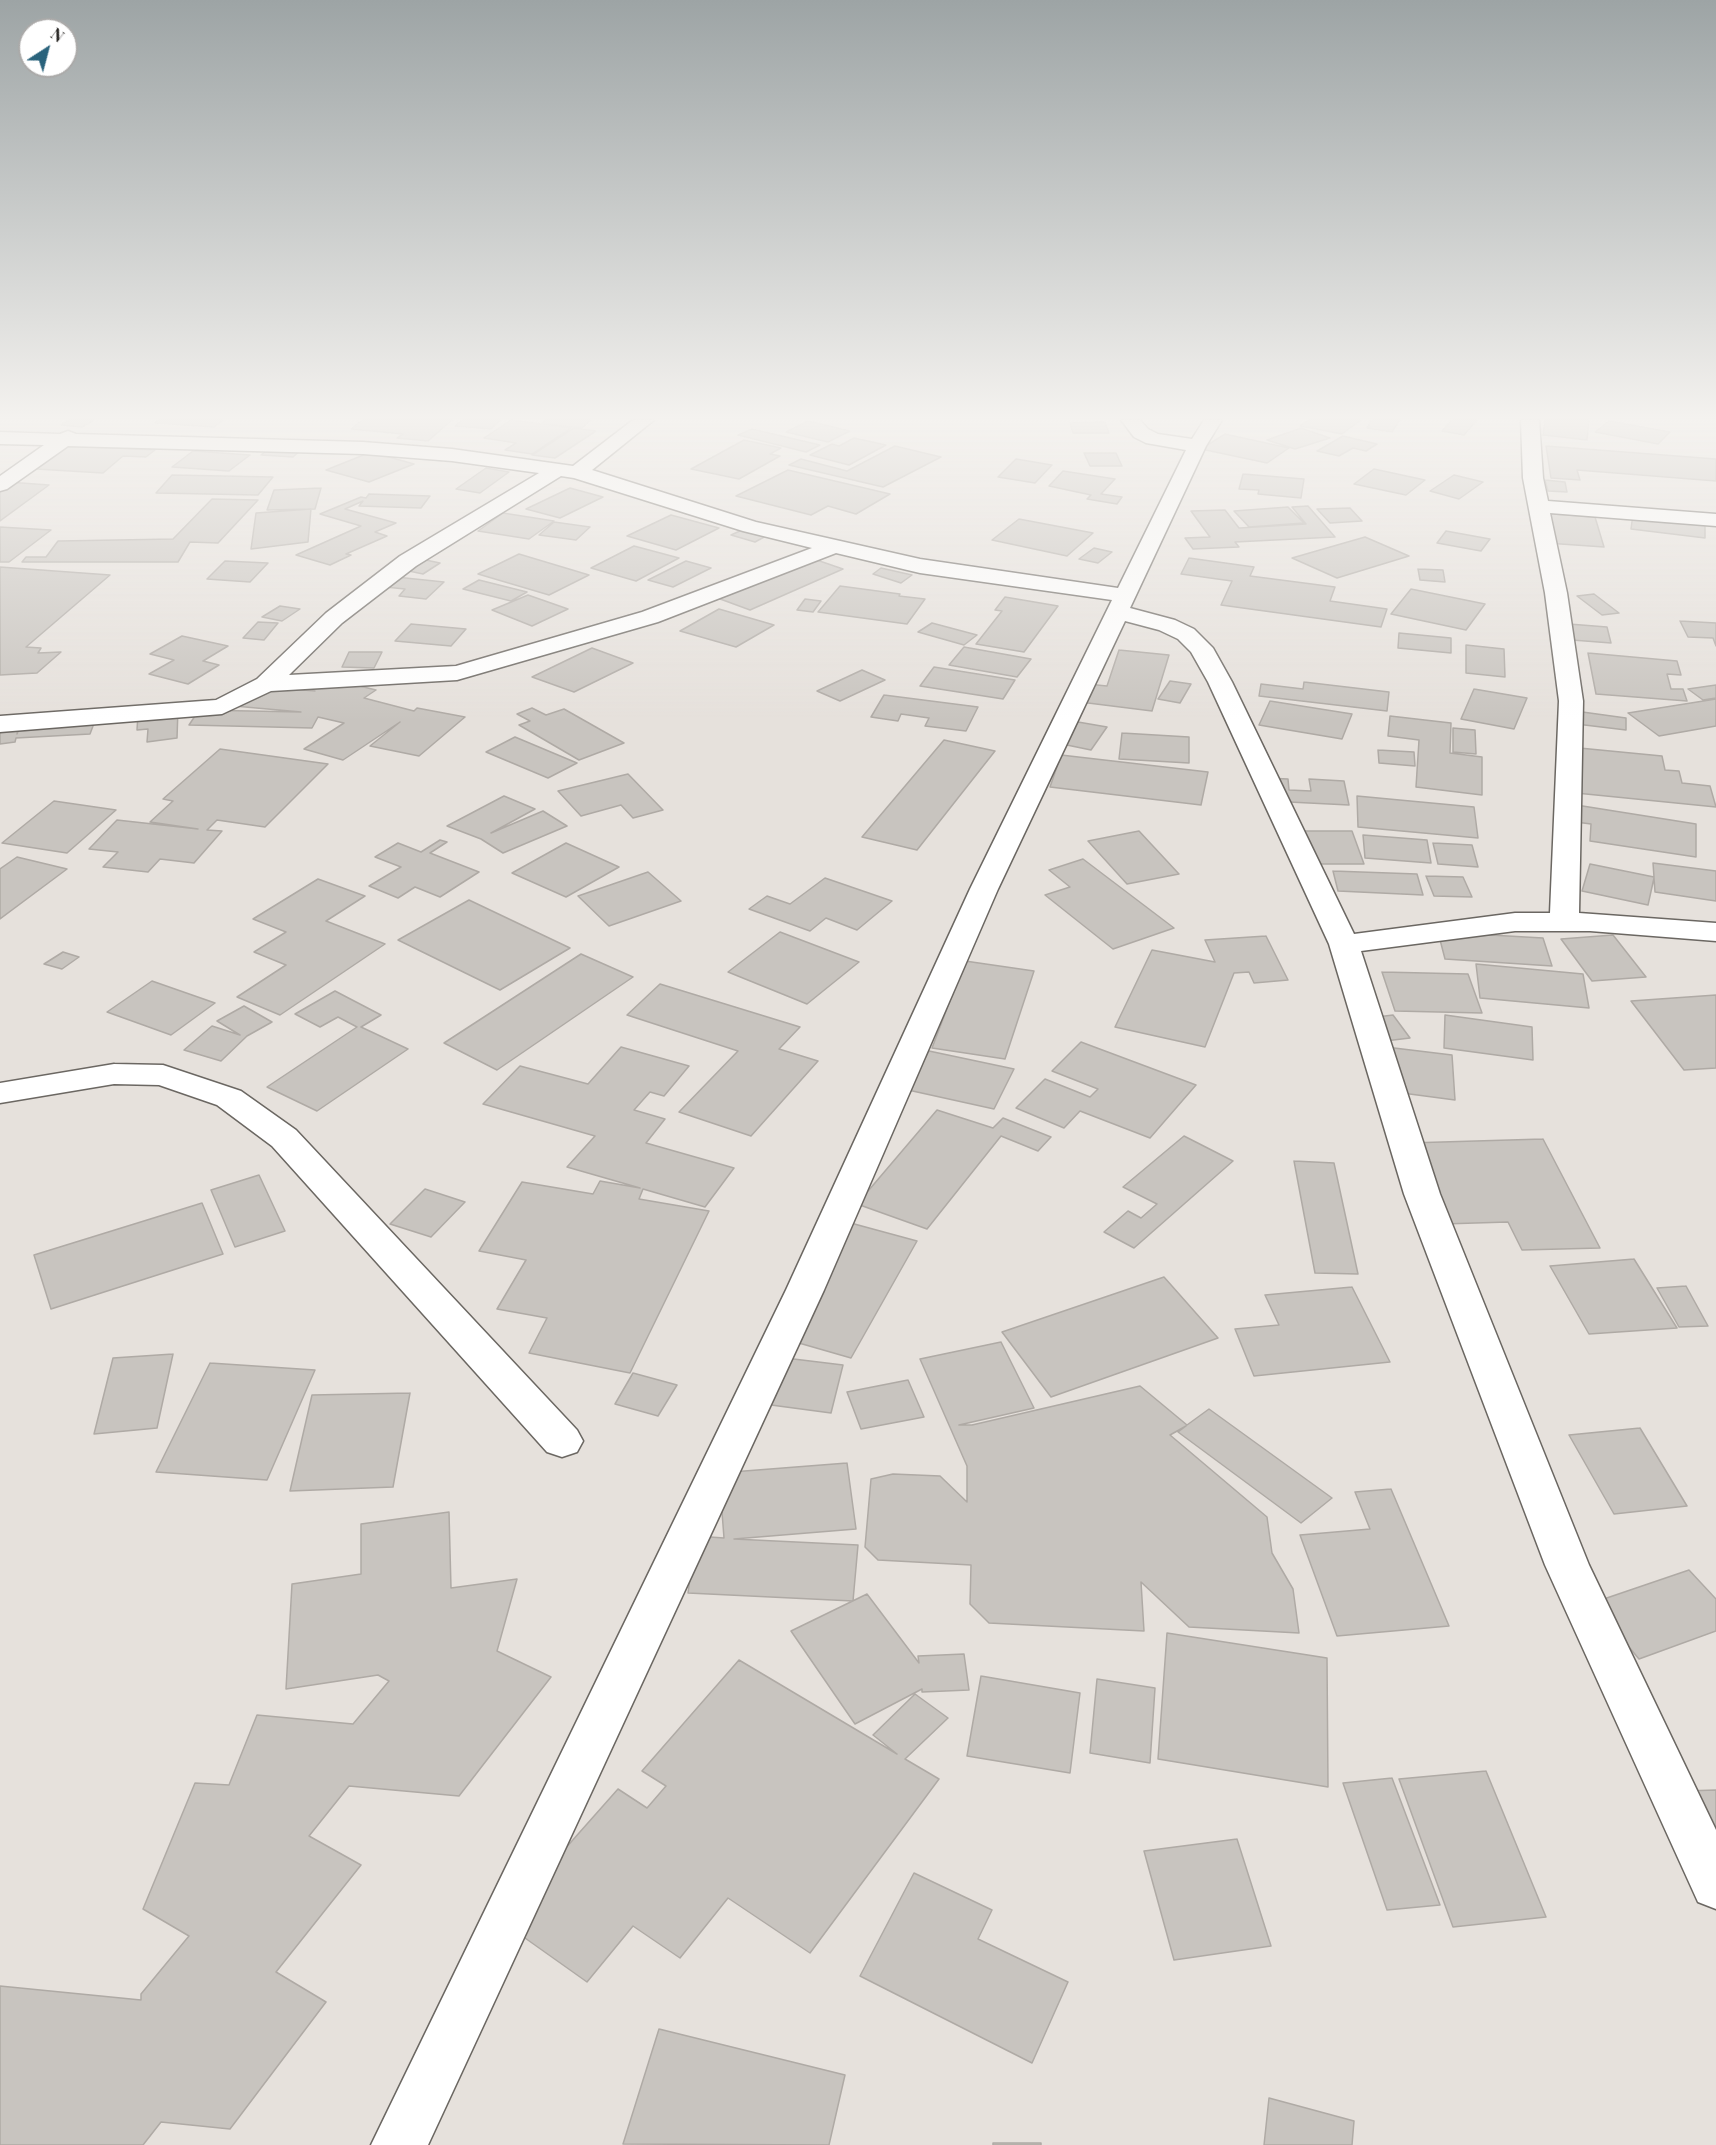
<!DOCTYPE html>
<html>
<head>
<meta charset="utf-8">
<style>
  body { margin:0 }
  #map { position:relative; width:1716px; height:2145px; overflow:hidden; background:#e6e1dc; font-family:"Playfair Display",serif }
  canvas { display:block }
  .north { position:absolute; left:18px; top:18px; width:60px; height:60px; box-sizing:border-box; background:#fff; border:2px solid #aaa9a8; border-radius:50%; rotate:36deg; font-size:16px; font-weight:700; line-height:24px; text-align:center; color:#2a2826 }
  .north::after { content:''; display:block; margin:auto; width:21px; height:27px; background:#2a637c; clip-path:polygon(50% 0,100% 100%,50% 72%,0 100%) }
</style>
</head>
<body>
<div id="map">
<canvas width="1716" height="2145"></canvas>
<div class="north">N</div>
</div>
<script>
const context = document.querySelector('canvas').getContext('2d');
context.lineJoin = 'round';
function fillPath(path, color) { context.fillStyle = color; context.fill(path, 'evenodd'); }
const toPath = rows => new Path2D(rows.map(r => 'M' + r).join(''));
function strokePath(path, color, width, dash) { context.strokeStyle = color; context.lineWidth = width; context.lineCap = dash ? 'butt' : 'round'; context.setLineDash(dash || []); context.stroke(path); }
const building = toPath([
  [69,420,94,420,82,427,61,425,69,420],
  [158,420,223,420,214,427,155,423,158,420],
  [362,420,452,420,428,441,397,438,403,434,351,429,362,420],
  [462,420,500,420,491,429,455,426,462,420],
  [511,420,541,424,545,420,591,420,582,428,543,424,571,428,532,454,505,450,516,443,484,438,511,420],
  [1308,420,1361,420,1342,434,1300,426,1308,420],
  [1372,420,1400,420,1392,432,1367,428,1372,420],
  [1452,420,1477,420,1464,435,1442,431,1452,420],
  [1545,420,1589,420,1587,440,1543,435,1545,420],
  [808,421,850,431,828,442,786,432,808,421],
  [1609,421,1670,432,1658,444,1595,432,1609,421],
  [1105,422,1109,433,1073,433,1070,423,1105,422],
  [574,428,596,431,555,458,532,455,574,428],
  [1301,428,1330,438,1295,449,1267,440,1301,428],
  [752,429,820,445,806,452,738,435,752,429],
  [1225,434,1289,448,1267,463,1201,449,1225,434],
  [1343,436,1377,444,1366,451,1353,448,1339,456,1317,451,1343,436],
  [854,438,886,445,849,465,810,455,832,444,839,446,854,438],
  [744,440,781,448,770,454,780,456,739,479,691,469,744,440],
  [66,446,155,450,146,457,123,456,103,473,36,469,66,446],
  [895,446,941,457,883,487,789,465,801,459,847,471,895,446],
  [1546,446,1716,459,1716,481,1577,470,1580,480,1551,478,1546,446],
  [271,447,302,449,293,457,261,455,271,447],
  [193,451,250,455,229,471,172,467,193,451],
  [371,452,414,464,369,482,326,470,371,452],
  [1084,453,1116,453,1122,466,1090,466,1084,453],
  [1016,459,1052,465,1035,483,998,477,1016,459],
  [486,468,509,472,480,493,456,489,486,468],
  [1374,469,1425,480,1406,495,1354,484,1374,469],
  [788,470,890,494,856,514,828,506,811,515,736,496,788,470],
  [1063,471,1115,479,1101,494,1122,497,1117,504,1087,499,1091,495,1049,486,1063,471],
  [1243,474,1304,479,1301,498,1258,494,1259,490,1239,489,1243,474],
  [172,475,273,477,258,495,156,493,172,475],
  [1454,475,1483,482,1459,499,1430,491,1454,475],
  [1545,480,1565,482,1567,492,1548,491,1545,480],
  [8,482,49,485,0,521,0,488,8,482],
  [321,488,315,509,267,510,274,490,321,488],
  [570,488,603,497,560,518,526,509,570,488],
  [369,494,430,496,421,508,359,506,363,501,345,509,396,523,375,532,387,536,346,554,351,555,330,565,296,555,361,526,320,514,361,497,366,498,369,494],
  [212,499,258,500,218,543,190,542,178,562,22,562,26,557,46,557,58,541,173,539,212,499],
  [1308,506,1335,537,1235,542,1239,547,1193,549,1185,538,1210,537,1191,511,1225,510,1239,528,1306,524,1292,507,1308,506],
  [1288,507,1304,523,1249,527,1234,511,1288,507],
  [1350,508,1362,521,1330,523,1317,509,1350,508],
  [311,509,308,542,251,549,256,513,311,509],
  [503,513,554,521,529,539,478,531,503,513],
  [1539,513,1595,517,1604,547,1546,543,1539,513],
  [1633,514,1705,522,1705,538,1631,529,1633,514],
  [671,515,719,528,676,550,627,536,671,515],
  [1019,519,1093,533,1067,556,992,540,1019,519],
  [554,522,590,527,576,540,539,535,554,522],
  [0,527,51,530,9,562,0,562,0,527],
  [742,530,766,536,755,542,731,535,742,530],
  [1446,531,1490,539,1481,551,1437,543,1446,531],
  [1365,537,1409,556,1337,578,1292,558,1365,537],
  [634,546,679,558,636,581,591,568,634,546],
  [1094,548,1112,552,1098,563,1079,559,1094,548],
  [519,554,589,575,549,595,478,574,519,554],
  [805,556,843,569,750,610,712,596,805,556],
  [1189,558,1254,567,1250,576,1335,587,1330,601,1387,609,1381,627,1221,605,1232,581,1181,574,1189,558],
  [421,559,440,563,423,574,404,570,421,559],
  [225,561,268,563,250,582,207,579,225,561],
  [686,561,711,568,673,587,648,580,686,561],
  [0,567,110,575,26,647,41,648,38,653,61,652,37,673,0,675,0,567],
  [881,568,912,575,901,583,873,574,881,568],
  [1418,569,1443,570,1445,582,1420,580,1418,569],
  [396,577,444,582,426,599,399,596,405,589,385,587,396,577],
  [479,580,527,592,511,601,463,589,479,580],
  [840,586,900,594,899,596,925,599,907,624,818,612,840,586],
  [1411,589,1485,604,1466,630,1391,614,1411,589],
  [1594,594,1619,613,1602,615,1577,596,1594,594],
  [528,595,568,609,532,626,492,610,528,595],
  [1005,597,1058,606,1024,652,976,644,1002,611,995,610,1005,597],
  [805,599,821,601,813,612,797,610,805,599],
  [280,606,300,609,282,621,262,617,280,606],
  [719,609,774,625,736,647,680,631,719,609],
  [1680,621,1716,623,1716,646,1713,638,1688,637,1680,621],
  [258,622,278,623,264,640,243,638,258,622],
  [932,623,977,635,964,645,918,632,932,623],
  [411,624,466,629,451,646,395,641,411,624],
  [1569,624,1607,627,1611,643,1572,640,1569,624],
  [1399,633,1451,638,1451,653,1398,648,1399,633],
  [182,636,228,646,203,661,219,665,188,684,149,674,174,660,150,654,182,636],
  [1466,645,1504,649,1505,677,1466,673,1466,645],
  [964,647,1031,659,1017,677,949,665,964,647],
  [592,648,633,663,574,692,532,677,592,648],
  [1119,650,1169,655,1152,711,1080,702,1087,684,1107,686,1119,650],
  [349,652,382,652,374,668,342,667,349,652],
  [1588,653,1677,661,1681,675,1667,674,1671,689,1683,689,1687,701,1596,694,1588,653],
  [934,667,1015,680,1003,699,920,686,934,667],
  [862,670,885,680,840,701,817,691,862,670],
  [314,675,376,690,364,698,414,711,417,708,465,717,419,756,370,746,400,722,343,760,304,749,344,723,318,717,312,728,189,725,199,710,301,712,234,706,259,677,299,679,291,689,315,691,296,686,314,675],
  [1170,681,1191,684,1180,703,1158,699,1170,681],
  [1304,682,1389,692,1387,711,1259,696,1261,684,1303,689,1304,682],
  [1716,685,1716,698,1703,700,1688,689,1716,685],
  [1474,689,1527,698,1514,729,1461,719,1474,689],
  [884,695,978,707,966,731,925,726,929,718,901,714,898,721,871,717,884,695],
  [1716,699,1716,726,1659,736,1628,713,1716,699],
  [1270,701,1352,714,1342,739,1259,725,1270,701],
  [532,708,546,715,564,709,624,743,579,760,519,725,530,721,517,714,532,708],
  [178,709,177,738,147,742,148,729,137,730,138,713,178,709],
  [1568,710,1626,718,1626,730,1568,723,1568,710],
  [1390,716,1451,723,1450,753,1482,757,1482,795,1416,787,1419,740,1388,736,1390,716],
  [96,718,90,734,16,738,15,742,0,744,0,723,19,721,17,734,22,722,96,718],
  [1078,722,1107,727,1091,750,1062,744,1078,722],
  [1453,728,1475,730,1476,754,1453,752,1453,728],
  [1122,733,1189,737,1189,763,1119,759,1122,733],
  [515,737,577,763,548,778,486,752,515,737],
  [944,740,995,751,917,850,862,837,944,740],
  [1569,747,1662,756,1665,770,1679,771,1682,783,1710,786,1716,807,1576,793,1569,747],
  [220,749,328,764,265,827,217,820,207,830,222,831,194,863,160,859,148,872,103,867,118,852,89,849,117,820,198,829,150,822,173,801,163,799,220,749],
  [1378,750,1414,752,1415,766,1379,763,1378,750],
  [1061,755,1208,772,1201,805,1050,787,1061,755],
  [628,774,663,810,633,818,621,805,581,816,558,791,628,774],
  [1267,778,1288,779,1289,790,1311,791,1309,779,1344,781,1349,805,1269,801,1267,778],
  [504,796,535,809,491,833,543,811,567,826,503,853,481,839,447,826,504,796],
  [1357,796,1474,807,1478,838,1358,827,1357,796],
  [54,801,116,810,67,853,2,843,54,801],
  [1570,804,1696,824,1696,857,1590,841,1591,824,1568,821,1570,804],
  [1139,831,1179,874,1127,884,1088,841,1139,831],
  [1304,831,1352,831,1364,864,1315,864,1304,831],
  [1363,835,1427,840,1431,863,1365,858,1363,835],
  [440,840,447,842,430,853,479,872,440,897,415,887,398,898,369,886,401,867,375,857,398,843,421,852,440,840],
  [566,843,619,867,566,897,512,873,566,843],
  [1433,843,1472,845,1478,867,1438,864,1433,843],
  [17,857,67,869,0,919,0,869,17,857],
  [1083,859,1174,928,1113,949,1045,895,1070,887,1049,870,1083,859],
  [1653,863,1716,871,1716,901,1655,892,1654,878,1648,905,1582,891,1590,864,1654,877,1653,863],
  [1333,871,1417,874,1423,895,1338,891,1333,871],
  [648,872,681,901,609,926,578,896,648,872],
  [1426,876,1463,877,1472,897,1434,896,1426,876],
  [825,878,892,901,857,930,826,918,810,931,749,909,767,896,790,904,825,878],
  [318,879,365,896,326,921,385,944,280,1015,237,997,286,965,254,952,286,932,253,919,318,879],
  [469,900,570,948,500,990,398,940,469,900],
  [780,932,859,962,807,1004,728,972,780,932],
  [1438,932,1543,938,1552,966,1445,959,1438,932],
  [1613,935,1646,977,1592,981,1561,939,1613,935],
  [1266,936,1288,980,1254,983,1249,972,1234,973,1205,1047,1115,1027,1152,950,1215,962,1205,940,1266,936],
  [63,952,79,957,62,969,44,964,63,952],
  [581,954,633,977,497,1070,444,1043,581,954],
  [965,961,1034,971,1005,1059,932,1048,965,961],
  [1476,964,1583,974,1589,1008,1480,998,1476,964],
  [1382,972,1468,974,1482,1013,1395,1011,1382,972],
  [152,981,215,1003,171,1035,107,1012,152,981],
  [660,984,800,1027,779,1049,818,1061,751,1136,679,1112,738,1051,627,1015,660,984],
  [335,991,381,1015,361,1027,408,1049,317,1111,267,1087,357,1027,338,1017,320,1027,295,1014,335,991],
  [1716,995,1716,1068,1684,1070,1631,1001,1716,995],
  [244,1006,272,1022,247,1036,221,1061,184,1050,212,1026,240,1035,217,1021,244,1006],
  [1393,1015,1410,1038,1377,1042,1361,1019,1393,1015],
  [1445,1015,1532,1027,1533,1060,1444,1048,1445,1015],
  [1081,1042,1196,1085,1150,1138,1080,1111,1064,1128,1016,1108,1045,1079,1090,1097,1098,1089,1052,1071,1081,1042],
  [621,1047,689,1066,664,1096,650,1092,634,1110,665,1119,646,1143,734,1168,705,1207,643,1189,639,1199,709,1211,630,1373,529,1353,547,1318,497,1309,526,1260,479,1251,522,1182,593,1194,600,1181,640,1188,567,1167,595,1136,483,1104,520,1066,588,1084,621,1047],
  [1386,1047,1452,1055,1455,1100,1387,1091,1386,1047],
  [929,1051,1014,1069,994,1109,908,1090,929,1051],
  [937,1110,993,1128,1003,1118,1051,1137,1038,1151,1001,1136,927,1229,857,1204,937,1110],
  [1184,1136,1233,1161,1134,1248,1104,1232,1128,1211,1141,1218,1157,1204,1123,1187,1184,1136],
  [1543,1139,1600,1248,1522,1250,1508,1222,1443,1224,1408,1143,1543,1139],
  [1294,1161,1334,1163,1358,1274,1315,1273,1294,1161],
  [259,1175,285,1231,235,1247,211,1190,259,1175],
  [425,1189,465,1202,431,1237,390,1224,425,1189],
  [202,1203,223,1254,51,1309,34,1255,202,1203],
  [847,1222,917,1241,851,1358,778,1337,847,1222],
  [1634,1259,1677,1328,1589,1334,1550,1266,1634,1259],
  [1164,1277,1218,1338,1051,1397,1002,1332,1164,1277],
  [1686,1286,1708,1326,1679,1327,1657,1288,1686,1286],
  [1352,1287,1390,1362,1254,1376,1235,1329,1279,1325,1265,1295,1352,1287],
  [1001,1342,1034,1408,959,1425,972,1425,1140,1386,1187,1425,1209,1409,1332,1498,1301,1523,1178,1432,1186,1426,1170,1435,1267,1517,1272,1553,1293,1589,1299,1633,1189,1627,1141,1582,1144,1631,989,1623,970,1604,971,1565,878,1560,865,1547,871,1479,893,1474,940,1476,967,1502,967,1466,920,1359,1001,1342],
  [173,1354,157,1428,94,1434,113,1358,173,1354],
  [769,1356,843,1365,831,1413,756,1403,769,1356],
  [210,1363,315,1370,267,1480,156,1472,210,1363],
  [633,1373,677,1385,658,1416,615,1404,633,1373],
  [908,1380,924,1417,861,1429,847,1392,908,1380],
  [410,1393,393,1487,290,1491,312,1395,410,1393],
  [1640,1428,1687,1506,1614,1514,1569,1435,1640,1428],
  [847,1463,856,1529,734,1539,858,1545,853,1601,688,1593,696,1536,724,1538,719,1473,847,1463],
  [1391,1489,1449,1626,1337,1636,1300,1535,1370,1529,1355,1492,1391,1489],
  [449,1512,451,1588,517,1579,497,1651,551,1677,459,1796,349,1786,309,1836,361,1865,276,1972,326,2002,230,2129,161,2122,143,2145,0,2145,0,1986,141,2000,141,1994,189,1936,143,1909,195,1783,229,1785,257,1715,353,1724,389,1681,378,1675,286,1689,292,1584,361,1574,361,1524,449,1512],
  [1689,1570,1716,1599,1716,1631,1639,1659,1592,1603,1689,1570],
  [867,1594,919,1663,918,1656,964,1654,969,1690,922,1692,922,1689,855,1724,791,1631,867,1594],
  [1167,1633,1327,1658,1328,1787,1158,1759,1167,1633],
  [739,1660,897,1754,873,1735,915,1694,948,1718,905,1759,939,1779,810,1953,728,1898,680,1958,633,1926,587,1982,501,1921,618,1789,647,1808,666,1786,642,1771,739,1660],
  [981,1676,1080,1693,1070,1773,967,1756,981,1676],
  [1097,1679,1155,1688,1150,1763,1090,1753,1097,1679],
  [1486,1771,1546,1917,1453,1927,1399,1779,1486,1771],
  [1392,1778,1440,1905,1387,1910,1343,1783,1392,1778],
  [1716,1790,1716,1874,1684,1791,1716,1790],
  [1237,1839,1271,1946,1174,1960,1144,1851,1237,1839],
  [914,1873,992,1910,978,1939,1068,1982,1032,2063,860,1976,914,1873],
  [659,2029,845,2075,829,2145,623,2144,659,2029],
  [1269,2098,1354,2121,1352,2145,1264,2145,1269,2098],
  [993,2143,1041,2143,1041,2145,993,2145,993,2143]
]);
const minor = toPath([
  [633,420,654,420,592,470,756,522,920,559,1118,588,1186,450,1146,443,1134,437,1121,420,1140,420,1148,429,1158,434,1192,439,1204,420,1222,420,1206,446,1130,608,1175,620,1194,629,1213,648,1232,682,1354,934,1515,913,1550,913,1559,701,1545,593,1523,478,1521,420,1539,420,1543,478,1548,501,1716,514,1716,526,1550,513,1567,593,1583,701,1579,913,1716,923,1716,941,1590,931,1515,931,1361,951,1440,1194,1589,1565,1716,1830,1716,1909,1698,1902,1545,1565,1404,1194,1329,944,1208,682,1191,652,1178,639,1159,630,1125,621,998,889,824,1290,428,2145,371,2145,786,1290,970,889,1112,600,920,573,836,553,658,622,457,680,271,691,222,714,0,732,0,716,216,700,257,679,326,613,400,556,539,473,452,461,363,454,68,446,7,489,0,491,0,476,44,445,0,444,0,432,60,434,68,431,76,434,363,442,452,449,573,466,633,420],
  [561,476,574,478,743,531,812,548,642,612,456,666,289,675,342,623,416,566,561,476],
  [114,1064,163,1065,241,1091,296,1130,577,1430,583,1441,577,1452,562,1457,547,1452,272,1146,217,1105,159,1085,114,1084,0,1103,0,1083,114,1064]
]);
fillPath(building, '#c8c4bf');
strokePath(building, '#afaaa5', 1.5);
strokePath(minor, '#6b6762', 3);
fillPath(minor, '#fff');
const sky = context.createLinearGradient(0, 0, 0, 721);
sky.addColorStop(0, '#9da4a5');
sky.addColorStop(0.58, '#f4f2ef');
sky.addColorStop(1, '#f4f2ef00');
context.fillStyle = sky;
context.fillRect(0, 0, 1716, 721);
</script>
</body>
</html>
